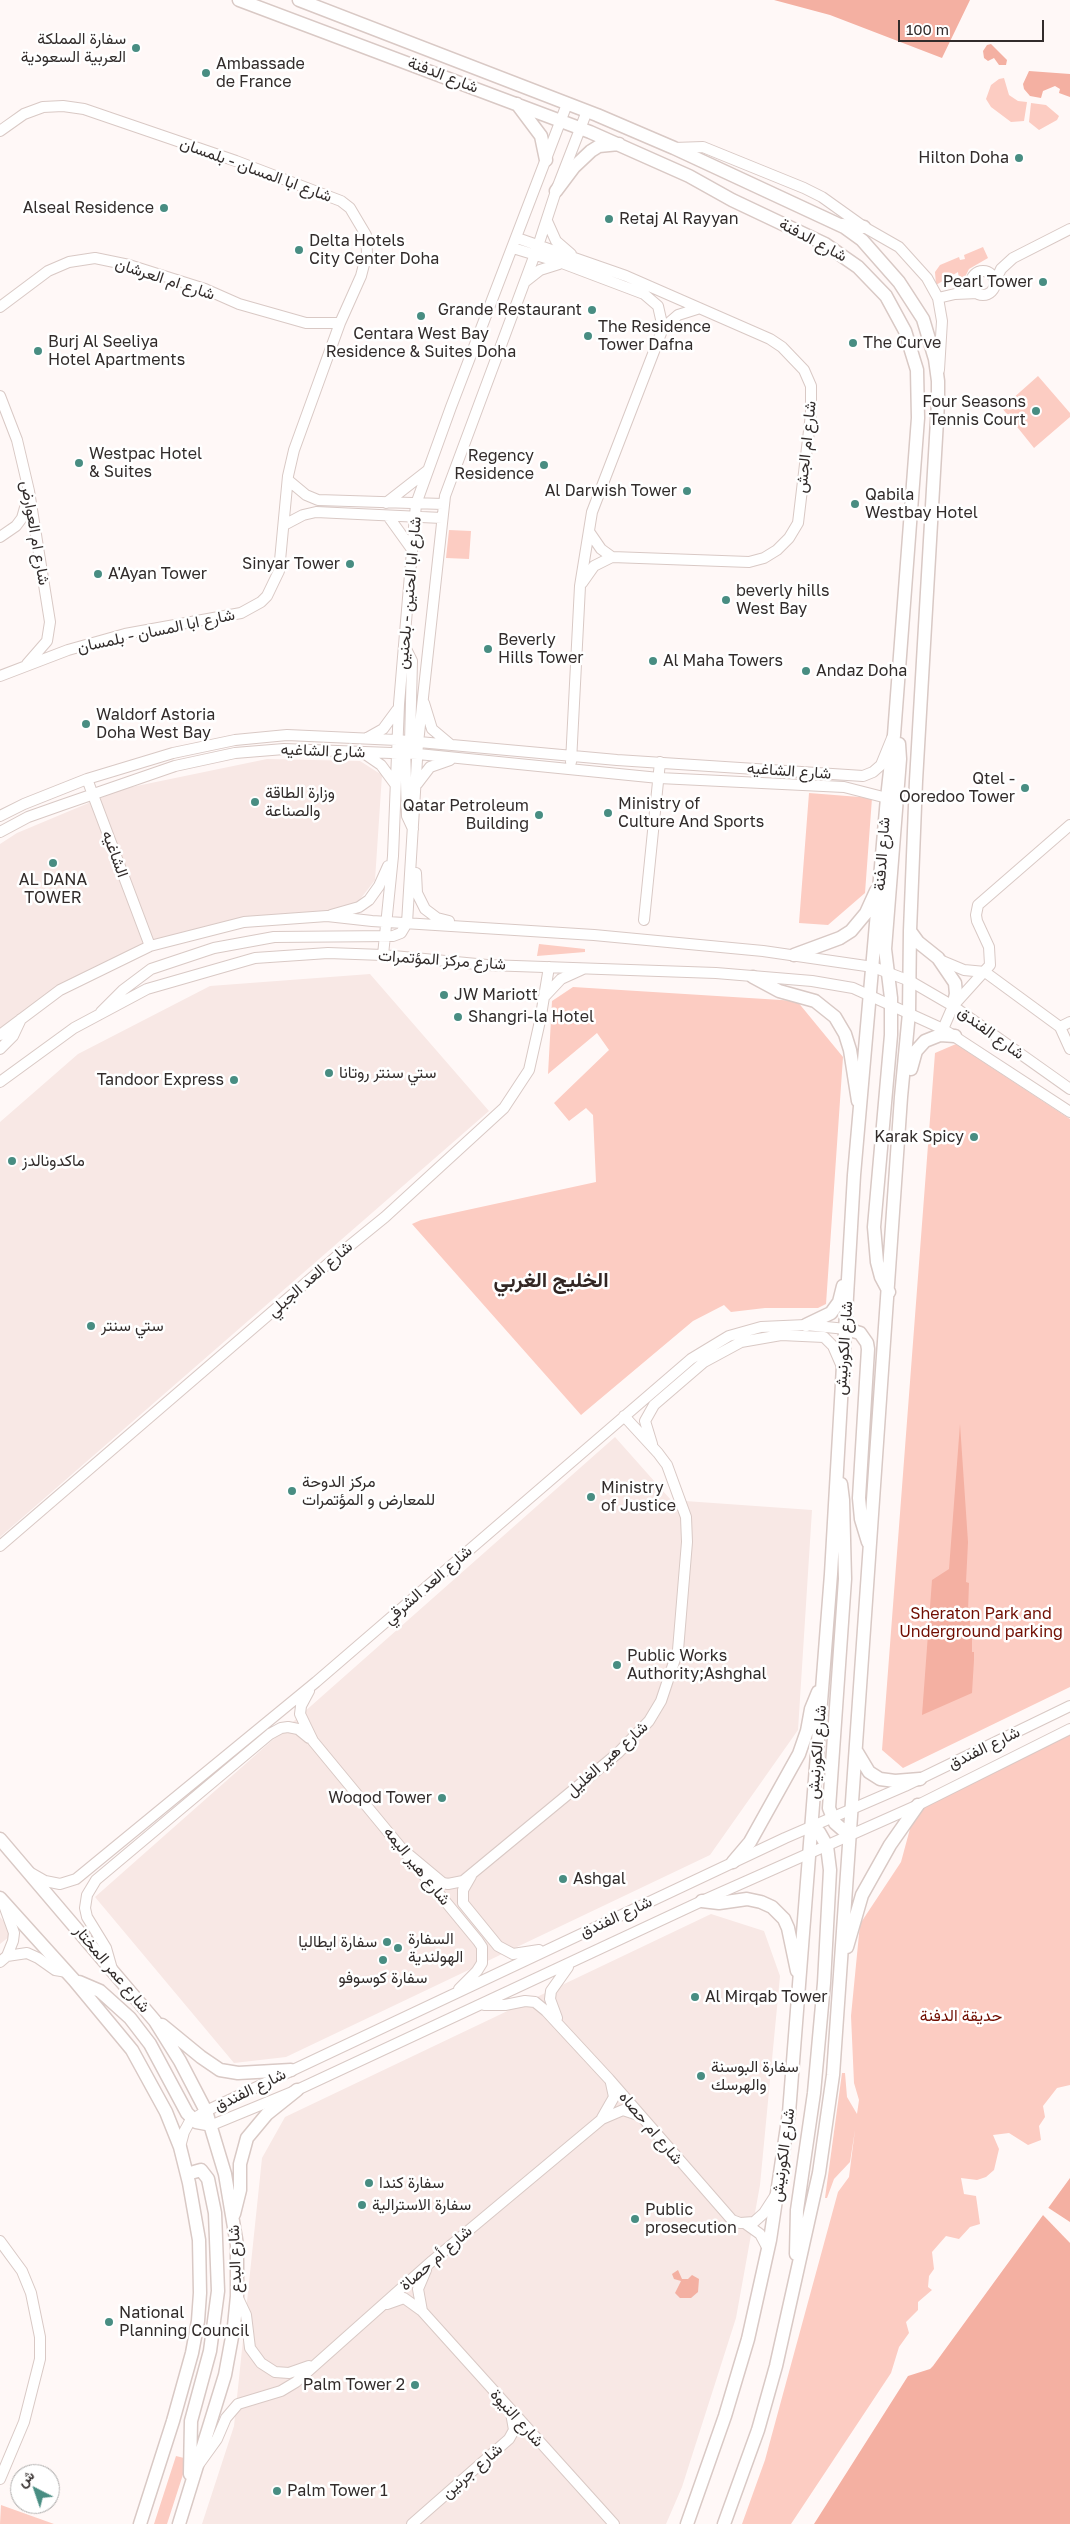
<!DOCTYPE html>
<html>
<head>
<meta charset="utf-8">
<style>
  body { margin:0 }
  #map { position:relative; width:1070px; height:2524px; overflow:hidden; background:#fff8f7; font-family:"Golos Text",Vazirmatn,sans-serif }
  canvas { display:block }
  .north { position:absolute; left:10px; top:2464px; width:50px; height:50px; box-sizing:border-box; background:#fff; border:1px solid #adabaa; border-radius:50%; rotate:319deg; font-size:14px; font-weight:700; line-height:20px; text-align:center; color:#322c2b }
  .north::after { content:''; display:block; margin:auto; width:18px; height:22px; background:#488d82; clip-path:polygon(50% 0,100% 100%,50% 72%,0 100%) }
  .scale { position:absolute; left:898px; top:20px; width:146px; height:22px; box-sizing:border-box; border:2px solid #322c2b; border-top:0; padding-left:6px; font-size:15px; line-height:18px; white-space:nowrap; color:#322c2b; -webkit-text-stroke:4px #fff; paint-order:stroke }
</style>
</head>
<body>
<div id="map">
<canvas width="1070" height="2524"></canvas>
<div class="north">ش</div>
<div class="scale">100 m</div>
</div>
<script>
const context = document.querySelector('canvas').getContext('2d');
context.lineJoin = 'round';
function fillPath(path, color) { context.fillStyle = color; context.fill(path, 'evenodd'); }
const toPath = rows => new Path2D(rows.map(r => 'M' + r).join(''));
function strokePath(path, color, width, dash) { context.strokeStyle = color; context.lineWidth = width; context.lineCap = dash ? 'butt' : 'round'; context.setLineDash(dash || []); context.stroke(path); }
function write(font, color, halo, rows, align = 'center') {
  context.font = font + ' "Golos Text",Vazirmatn,sans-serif'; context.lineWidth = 5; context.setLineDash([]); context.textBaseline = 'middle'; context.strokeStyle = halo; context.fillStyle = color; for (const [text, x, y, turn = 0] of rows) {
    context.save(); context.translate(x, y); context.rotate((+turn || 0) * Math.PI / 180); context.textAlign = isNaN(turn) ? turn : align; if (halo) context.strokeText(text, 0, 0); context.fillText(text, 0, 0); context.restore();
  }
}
const built = toPath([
  [267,759,360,761,382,775,375,880,355,906,325,913,277,916,140,950,94,967,41,998,0,1028,0,844,17,833,122,789],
  [370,974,489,1111,0,1537,0,1122,78,1054,210,986],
  [615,1437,671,1500,812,1510,798,1730,710,1855,286,2057,234,2063,95,1897],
  [711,1914,764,1931,780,1976,760,2185,736,2318,682,2487,666,2524,202,2524,234,2426,262,2158,285,2117],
  [0,1917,14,1933,0,1944]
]);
const green = toPath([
  [1004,78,1009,95,1018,101,1027,102,1024,121,1011,122,991,107,986,99,991,85,999,79],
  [1031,103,1046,105,1059,116,1057,120,1039,130,1029,122],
  [983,247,988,258,969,269,962,283,960,285,958,272,936,285,935,272,940,265,959,257,960,260,965,259,964,255],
  [1038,376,1070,413,1070,417,1034,448,1002,408],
  [449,530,471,531,469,559,446,558],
  [809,793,872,798,865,893,828,925,799,923],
  [539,944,585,949,585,952,537,956],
  [573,987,797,1001,843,1057,826,1304,818,1308,765,1308,731,1312,724,1305,693,1321,581,1415,412,1224,421,1220,596,1182,593,1115,586,1108,569,1121,554,1103,609,1050,597,1033,548,1074,552,1001],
  [956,1044,1070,1119,1070,1687,903,1768,882,1750,935,1053],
  [1070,1735,1070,2085,1057,2088,1043,2106,1045,2117,1039,2126,1041,2140,1028,2145,1009,2133,993,2135,999,2149,994,2170,986,2177,977,2180,961,2178,964,2194,976,2196,980,2224,970,2227,959,2239,946,2236,932,2252,934,2269,929,2276,928,2287,932,2290,918,2302,918,2310,906,2322,909,2333,899,2347,891,2373,791,2524,742,2524,765,2460,838,2192,849,2177,855,2130,850,2162,834,2179,827,2198,825,2198,842,2073,845,2073,847,2097,857,2114,859,2100,854,2083,851,2016,860,1924,901,1862,911,1825,921,1806],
  [176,2456,188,2459,167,2524,154,2524],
  [1,2505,54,2524,0,2524]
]);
const water = toPath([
  [774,0,970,0,942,58,830,15],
  [991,44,1007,60,1006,65,999,65,994,58,988,61,984,58,983,51,987,45],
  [1029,71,1070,74,1070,97,1059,93,1060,89,1055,86,1043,91,1041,98,1030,96,1024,89,1023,84],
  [960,1424,968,1542,966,1582,969,1583,968,1611,971,1610,969,1635,972,1636,972,1652,974,1652,974,1660,972,1693,922,1715,932,1580,949,1569],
  [1070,2178,1070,2524,814,2524,908,2376,930,2369,933,2366],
  [678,2270,682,2279,688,2279,692,2275,699,2279,698,2292,691,2298,680,2298,675,2293,681,2281,674,2279,672,2274]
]);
const pier = toPath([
  [1047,2207,1070,2222,1070,2243,1042,2214]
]);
const minor = toPath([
  [0,131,24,114,43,107,63,106,84,109,236,161,341,201,350,208,366,235,367,253,361,276,340,323,294,450,288,476,279,571,267,596,261,602,241,613,125,634,68,650,0,676],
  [674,148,703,147,804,188,822,197,864,227,899,247,927,278,938,298,942,321,939,370],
  [547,221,556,241,571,254],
  [517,238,626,276,770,339,782,347,804,370,811,386,811,414,798,523,789,538,777,550,764,558,749,562,612,557,601,549,590,533],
  [513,248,562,263,644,294,658,306,663,328],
  '971 283a12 12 0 1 1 24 0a12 12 0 1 1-24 0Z',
  [526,281,540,270,559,264],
  [995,282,1001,269,1013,258,1070,229],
  [938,298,955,294,978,293],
  [0,307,48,271,69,262,95,258,129,265,205,289,239,304,306,323,340,323],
  [0,396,17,440,29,491,50,622,47,641,27,664],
  [288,480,306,495,318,500,443,504],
  [386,503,427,471],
  [388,516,411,548],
  [284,525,303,515,316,512,442,518],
  [0,537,16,526,22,518,28,497],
  [582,583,594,566,612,557],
  [404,645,412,661,410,742,412,748],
  [424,703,432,729,451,745],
  [367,738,383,729,397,710],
  [405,747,407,816,413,829],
  [365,754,381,765,395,784],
  [571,762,580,586,592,512,663,328,678,315,697,309],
  [87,779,150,946],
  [417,784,430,767,450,760],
  [0,816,24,804,87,779,173,753,235,740,287,735,397,740,617,760,863,776,873,772,881,765,892,738],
  [0,832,28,817,62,805,175,766,235,753,284,749,418,754,659,778,844,787,887,798],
  [416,873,417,893,425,909,437,918,449,921],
  [331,915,359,907,369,900,379,886,388,866],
  [644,920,660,762],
  [383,955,393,856,399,704,416,504,451,407,567,104],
  [940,960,964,970,985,972,1060,1027,1070,1022],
  [545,996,561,979,583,969],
  [101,1012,123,990,151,969,214,948,274,937,393,936,401,933,407,923,418,743,445,496,538,246,556,191,587,111],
  [1060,1027,1070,1049],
  [943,1029,953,1006,990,965,989,947,977,921,976,915,978,905,1070,825],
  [0,1035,60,990,150,946,244,922,327,916,372,921,594,935,763,951,873,967,910,981,953,1006,1070,1089],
  [0,1049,13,1036,21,1019],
  [0,1082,74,1028,147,989,255,958,328,953,383,955,487,965,716,973,812,981,853,988,943,1029,1070,1112],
  [652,1444,645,1421,654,1405,704,1362,741,1342,781,1335,824,1337,833,1346,843,1369],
  [0,1546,337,1256,385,1217,504,1108,529,1070,540,1021,549,967],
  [309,1691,301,1706,300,1714,313,1741,478,1941,482,1947,482,1963,477,1971,459,1989],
  [407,1853,443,1883,448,1884,463,1881,618,1753,649,1721,661,1701,678,1650,687,1542,686,1517,667,1465,658,1453,624,1416],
  [31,1873,45,1881,60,1884,76,1879,316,1682,691,1359,729,1336,761,1327,806,1325,846,1329],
  [471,1876,463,1890,463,1903,498,1946,513,1954,539,1950],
  [4,1905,14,1933,13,1941,7,1956],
  [0,1962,7,1956,27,1953,38,1958,55,1970,67,1972],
  [112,1969,106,1948,87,1917,85,1908,87,1895,96,1880,270,1734,281,1728,288,1727,298,1729,309,1738],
  [484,2005,505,2005,525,2001,535,2002,546,2011,609,2079,732,2220,740,2223,754,2222,764,2213,775,2196],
  [557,2018,550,1999,551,1991,568,1967],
  [602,2118,614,2097,611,2083],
  [212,2125,297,2090,702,1901,918,1805,1070,1729],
  [180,2147,184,2132,190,2121,206,2111,785,1838,905,1786,1070,1706],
  [746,2224,760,2234,768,2249],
  [0,2241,22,2271,31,2293,40,2337,40,2359,24,2422,0,2479],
  [237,2296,246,2315,250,2348,261,2363,275,2372,289,2373,309,2366],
  [387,2304,404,2298,422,2311,614,2524],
  [422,2311,418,2289,426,2270],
  [199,2464,217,2439,226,2418,238,2404,281,2391,296,2382,432,2261,602,2119,623,2110,641,2116],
  [412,2524,509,2439,514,2430,511,2413]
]);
const major = toPath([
  [239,0,590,132,689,176,732,200,825,244,858,267,886,296,905,331,917,370,918,418,894,735,887,798,854,1175,831,1574,789,2113,770,2240,748,2339,725,2416,687,2524],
  [299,0,597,115,674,148,844,227,862,240,899,282,923,319,935,359,938,381,938,403,916,781,910,931,909,1013,901,1097,833,2075,819,2173,776,2366,758,2430,724,2524],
  [517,104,541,136,546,160],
  [556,191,574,167,591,151,599,146,619,144],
  [842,225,864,227],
  [910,931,918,942,938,958,955,983,956,994,953,1006],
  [794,955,840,938,851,931,866,913,876,891],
  [753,977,779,991,815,1001,835,1017,845,1034,850,1050,858,1101],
  [911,1069,916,1051,925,1041,940,1035,955,1036],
  [889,1292,881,1277,877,1262,874,1227,891,1035,891,998,885,949,900,759,899,744],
  [806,1325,831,1313,839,1302,843,1286],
  [846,1329,860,1333,867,1343,868,1349,859,1498,861,1519,868,1542],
  [841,1484,843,1500,845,1579,829,1808,835,1823,850,1836],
  [857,1752,869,1772,880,1779,895,1781,920,1779],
  [0,1839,155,2021,180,2061,206,2111,225,2174,237,2245,237,2296,234,2326,225,2375,179,2524],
  [733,1862,750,1842,799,1754,807,1731,811,1709,818,1692],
  [0,1898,74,1980,132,2050,166,2112,180,2147,189,2183,199,2240,200,2293,198,2321,192,2353,173,2421,140,2524],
  [702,1901,719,1903,747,1899,761,1902,772,1907,784,1919,788,1928,797,1971],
  [847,1947,862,1895,890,1845,918,1805],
  [79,1982,100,1991,130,2018,150,2044,187,2113,196,2122,212,2125],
  [162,2025,201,2057,220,2070,238,2073,291,2070],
  [187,2174,201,2170,208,2179,215,2213,218,2291,210,2351,191,2421,190,2474],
  [234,2214,240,2190,240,2164,247,2138,267,2114,297,2090],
  [796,2254,797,2210,814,2093,824,1983,830,1870,827,1846,819,1832,811,1827]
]);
const markers = [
  [136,48,5,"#488d82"],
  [206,73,5,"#488d82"],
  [1019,158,5,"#488d82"],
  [164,208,5,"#488d82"],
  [609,219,5,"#488d82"],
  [299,250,5,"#488d82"],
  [1043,282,5,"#488d82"],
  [592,310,5,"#488d82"],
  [421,316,5,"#488d82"],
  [588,336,5,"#488d82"],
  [853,343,5,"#488d82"],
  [38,351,5,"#488d82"],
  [1036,411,5,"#488d82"],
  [79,463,5,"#488d82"],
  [544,465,5,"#488d82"],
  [687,491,5,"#488d82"],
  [855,504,5,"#488d82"],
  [350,564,5,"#488d82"],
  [98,574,5,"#488d82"],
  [726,600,5,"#488d82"],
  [488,649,5,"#488d82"],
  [653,661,5,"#488d82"],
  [806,671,5,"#488d82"],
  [86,724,5,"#488d82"],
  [1025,788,5,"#488d82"],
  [255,802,5,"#488d82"],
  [608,813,5,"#488d82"],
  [539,815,5,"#488d82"],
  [53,863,5,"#488d82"],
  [444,995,5,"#488d82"],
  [458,1017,5,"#488d82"],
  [329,1073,5,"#488d82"],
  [234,1080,5,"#488d82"],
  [974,1137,5,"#488d82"],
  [12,1161,5,"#488d82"],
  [91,1326,5,"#488d82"],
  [292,1491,5,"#488d82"],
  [591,1497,5,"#488d82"],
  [617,1665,5,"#488d82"],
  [442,1798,5,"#488d82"],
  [563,1879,5,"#488d82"],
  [387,1942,5,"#488d82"],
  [398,1948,5,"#488d82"],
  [383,1960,5,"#488d82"],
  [695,1997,5,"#488d82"],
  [701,2076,5,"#488d82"],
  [369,2183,5,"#488d82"],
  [362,2205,5,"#488d82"],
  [635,2219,5,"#488d82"],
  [109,2322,5,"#488d82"],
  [415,2385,5,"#488d82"],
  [277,2491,5,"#488d82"]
];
const poiNames = [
  ["سفارة المملكة",126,39,"right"],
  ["العربية السعودية",126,57,"right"],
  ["Ambassade",216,64],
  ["de France",216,82],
  ["Hilton Doha",1009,158,"right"],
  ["Alseal Residence",154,208,"right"],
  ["Retaj Al Rayyan",619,219],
  ["Delta Hotels",309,241],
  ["City Center Doha",309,259],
  ["Pearl Tower",1033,282,"right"],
  ["Grande Restaurant",582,310,"right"],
  ["The Residence",598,327],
  ["Tower Dafna",598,345],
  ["Centara West Bay",421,334,"center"],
  ["Residence & Suites Doha",421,352,"center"],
  ["Burj Al Seeliya",48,342],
  ["Hotel Apartments",48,360],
  ["The Curve",863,343],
  ["Four Seasons",1026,402,"right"],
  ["Tennis Court",1026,420,"right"],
  ["Westpac Hotel",89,454],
  ["& Suites",89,472],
  ["Regency",534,456,"right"],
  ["Residence",534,474,"right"],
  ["Al Darwish Tower",677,491,"right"],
  ["Qabila",865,495],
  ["Westbay Hotel",865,513],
  ["Sinyar Tower",340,564,"right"],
  ["A'Ayan Tower",108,574],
  ["beverly hills",736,591],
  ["West Bay",736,609],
  ["Beverly",498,640],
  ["Hills Tower",498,658],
  ["Al Maha Towers",663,661],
  ["Andaz Doha",816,671],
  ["Waldorf Astoria",96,715],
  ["Doha West Bay",96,733],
  ["Qtel -",1015,779,"right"],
  ["Ooredoo Tower",1015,797,"right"],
  ["وزارة الطاقة",265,793],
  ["والصناعة",265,811],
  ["Ministry of",618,804],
  ["Culture And Sports",618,822],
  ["Qatar Petroleum",529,806,"right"],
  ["Building",529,824,"right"],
  ["AL DANA",53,880,"center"],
  ["TOWER",53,898,"center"],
  ["JW Mariott",454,995],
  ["Shangri-la Hotel",468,1017],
  ["ستي سنتر روتانا",339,1073],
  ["Tandoor Express",224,1080,"right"],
  ["Karak Spicy",964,1137,"right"],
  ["ماكدونالدز",22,1161],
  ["ستي سنتر",101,1326],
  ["مركز الدوحة",302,1482],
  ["للمعارض و المؤتمرات",302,1500],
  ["Ministry",601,1488],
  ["of Justice",601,1506],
  ["Public Works",627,1656],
  ["Authority;Ashghal",627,1674],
  ["Woqod Tower",432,1798,"right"],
  ["Ashgal",573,1879],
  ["السفارة",408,1939],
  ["الهولندية",408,1957],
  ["سفارة ايطاليا",377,1942,"right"],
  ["سفارة كوسوفو",383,1978,"center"],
  ["Al Mirqab Tower",705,1997],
  ["سفارة البوسنة",711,2067],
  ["والهرسك",711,2085],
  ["سفارة كندا",379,2183],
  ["سفارة الاسترالية",372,2205],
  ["Public",645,2210],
  ["prosecution",645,2228],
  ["National",119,2313],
  ["Planning Council",119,2331],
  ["Palm Tower 2",405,2385,"right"],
  ["Palm Tower 1",287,2491]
];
const streetNames = [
  ["شارع الدفنة",443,75,21],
  ["شارع ابا المسان - بلمسان",256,170,20],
  ["شارع الدفنة",813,240,28],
  ["شارع ام العرشان",165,279,18],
  ["شارع ام الجش",806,447,-84],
  ["شارع ام العوارض",35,533,80],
  ["شارع ابا الحنين - بلحنين",409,593,-85],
  ["شارع ابا المسان - بلمسان",156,631,-12],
  ["شارع الشاغيه",323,751,2],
  ["شارع الشاغيه",789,771,4],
  ["الشاغيه",115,854,70],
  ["شارع الدفنة",882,854,-86],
  ["شارع مركز المؤتمرات",442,960,4],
  ["شارع الفندق",991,1033,36],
  ["شارع العد الجبلي",310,1279,-41],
  ["شارع الكورنيش",844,1348,-86],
  ["شارع العد الشرقي",428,1585,-41],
  ["شارع الفندق",984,1748,-26],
  ["شارع الكورنيش",817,1752,-85],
  ["شارع هير الغليل",607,1759,-42],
  ["شارع هير اليمه",417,1866,51],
  ["شارع الفندق",616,1917,-25],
  ["شارع عمر المختار",112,1969,50],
  ["شارع الفندق",250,2090,-26],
  ["شارع ام حصاه",651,2128,50],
  ["شارع الكورنيش",783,2155,-82],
  ["شارع أم حصاة",436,2258,-41],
  ["شارع البدع",235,2259,-92],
  ["شارع النيوة",517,2418,48],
  ["شارع جرنين",472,2471,-41]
];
const parkNames = [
  ["Sheraton Park and",981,1614],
  ["Underground parking",981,1632],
  ["حديقة الدفنة",961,2016]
];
const districtNames = [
  ["الخليج الغربي",551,1280]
];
fillPath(built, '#f8e8e5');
fillPath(green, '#fcccc2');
fillPath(water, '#f4b0a2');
fillPath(pier, '#fff8f7');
strokePath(minor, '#d9c9c5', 12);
strokePath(major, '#d9c9c5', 15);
strokePath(minor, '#fff', 10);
strokePath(major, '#fff', 12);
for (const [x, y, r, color] of markers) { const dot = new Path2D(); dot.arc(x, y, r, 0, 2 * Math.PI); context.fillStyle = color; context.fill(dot); strokePath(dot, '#fff', 2); }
write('16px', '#322c2b', '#fff', poiNames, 'left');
write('16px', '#322c2b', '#fff', streetNames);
write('16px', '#700d00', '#fff', parkNames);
write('bold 21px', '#322623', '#fff', districtNames);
</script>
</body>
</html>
